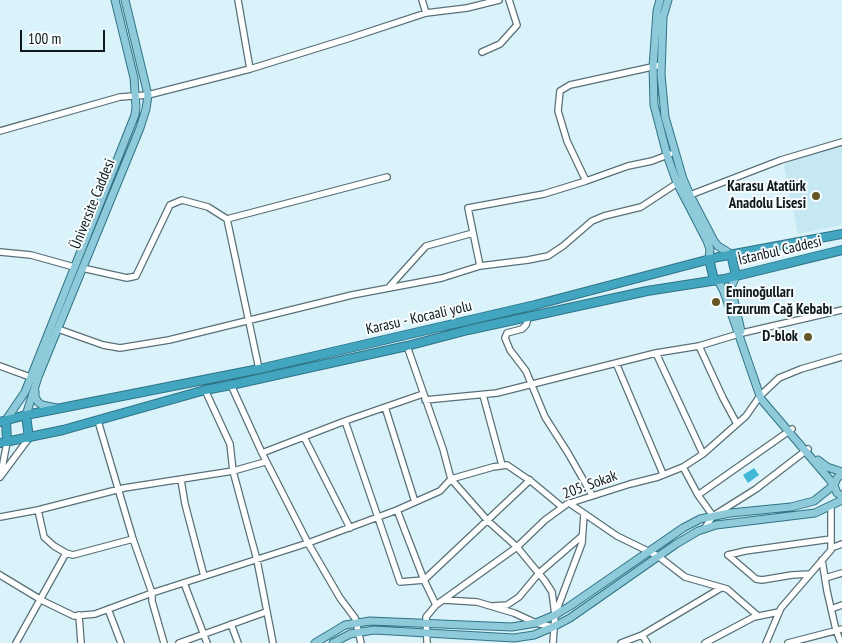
<!DOCTYPE html>
<html>
<head>
<meta charset="utf-8">
<style>
  body { margin:0 }
  #map { position:relative; width:842px; height:643px; overflow:hidden; background:#daf3fb; font-family:"PT Sans Narrow",sans-serif }
  canvas { display:block }
  .scale { position:absolute; left:20px; top:30px; width:85px; height:22px; box-sizing:border-box; border:2px solid #0e171a; border-top:0; padding-left:6px; font-size:15px; line-height:18px; white-space:nowrap; color:#0e171a; -webkit-text-stroke:4px #f7fcfe; paint-order:stroke }
</style>
</head>
<body>
<div id="map">
<canvas width="842" height="643"></canvas>
<div class="scale">100 m</div>
</div>
<script>
const context = document.querySelector('canvas').getContext('2d');
context.lineJoin = 'round';
function fillPath(path, color) { context.fillStyle = color; context.fill(path, 'evenodd'); }
const toPath = rows => new Path2D(rows.map(r => 'M' + r).join(''));
function strokePath(path, color, width, dash) { context.strokeStyle = color; context.lineWidth = width; context.lineCap = dash ? 'butt' : 'round'; context.setLineDash(dash || []); context.stroke(path); }
function write(font, color, halo, rows, align = 'center') {
  context.font = font + ' "PT Sans Narrow",sans-serif'; context.lineWidth = 4; context.setLineDash([]); context.textBaseline = 'middle'; context.strokeStyle = halo; context.fillStyle = color; for (const [text, x, y, turn = 0] of rows) {
    context.save(); context.translate(x, y); context.rotate((+turn || 0) * Math.PI / 180); context.textAlign = isNaN(turn) ? turn : align; if (halo) context.strokeText(text, 0, 0); context.fillText(text, 0, 0); context.restore();
  }
}
const built = toPath([
  [842,147,842,225,798,234,784,167,786,162]
]);
const water = toPath([
  [754,468,759,475,748,483,743,475]
]);
const minor = toPath([
  [238,0,250,69],
  [422,0,426,13],
  [482,52,500,44,517,25,509,0],
  [661,65,570,85,560,91,558,111,567,141,586,181,628,166,652,161,670,154],
  [0,131,120,97,148,95,250,69,350,38,426,13,467,8,499,0],
  [690,195,781,160,842,142],
  [0,252,31,255,74,267],
  [480,266,468,208,544,194,586,181],
  [82,268,127,278,136,276,170,205,182,200,208,207,227,219],
  [390,286,426,246,473,233],
  [528,318,526,325,522,329,507,333,505,338,510,350,526,371,545,417,568,453,592,495],
  [58,329,103,345,120,348,169,340,352,295,442,278,480,266,528,260,548,256,563,246,592,221,604,216,641,207,679,182],
  [407,346,443,449,451,479,488,521,517,547,545,581,552,592,555,615,553,643],
  [699,346,723,398,737,424],
  [656,353,703,454],
  [616,363,663,474],
  [0,366,30,377],
  [259,369,227,219,387,177],
  [231,385,262,453],
  [205,390,230,444,233,471,265,462],
  [483,395,502,465],
  [425,400,497,393,656,353,699,346,742,333,842,310],
  [385,407,415,502],
  [98,421,133,539,152,593,152,601,164,643],
  [345,421,400,582,424,580,436,605],
  [304,437,350,528],
  [683,467,698,495,713,516],
  [1,474,7,442],
  [0,477,29,438],
  [181,480,185,504,204,576],
  [530,480,424,580,397,510,440,491,451,479,493,467,507,465,532,482,562,507],
  [698,495,792,429],
  [569,503,617,536,658,556,685,577,727,589,758,616],
  [38,510,44,537,54,546,66,553,73,555,133,539],
  [0,517,38,510,124,488,233,471,257,560,273,643],
  [704,529,713,516,756,489,808,449],
  [831,548,842,544],
  [728,555,745,551,831,539],
  [728,555,756,579,762,580,792,575,810,574],
  [822,560,827,591,836,630,841,643],
  [0,575,43,601,74,616,95,614,152,593,308,543,397,510],
  [825,578,842,573],
  [184,583,207,643],
  [444,600,477,602,514,613,536,623,553,627],
  [492,606,507,605,519,597,539,573,582,536],
  [108,609,121,643],
  [831,609,842,605],
  [556,612,582,543,584,514],
  [79,615,81,643],
  [231,624,238,643],
  [642,635,647,643],
  [427,642,426,617,436,605,517,547,545,520,567,504,630,484,658,477,683,467,703,454,746,416,760,396,779,378,801,369,842,357],
  [16,643,66,553],
  [179,643,266,612],
  [361,643,355,618,340,598,308,543,262,453,345,421,423,394],
  [621,643,642,635,721,588],
  [705,643,754,617,779,612],
  [766,643,781,608,831,550,831,506],
  [788,643,842,629]
]);
const major = toPath([
  [660,0,657,11,653,67,654,105,667,155,677,183,707,241,710,249,709,259],
  [668,0,663,17,661,75,665,117,683,179,690,195,714,241,718,246,731,254],
  [736,276,731,287,741,331],
  [714,280,719,282,724,292,761,399,830,480,835,489],
  [35,391,35,397,38,402,42,405,56,408],
  [26,415,38,377,140,128,146,109,148,95,125,0],
  [6,420,25,392,135,115,136,107,134,78,115,0],
  [818,460,827,467,842,472],
  [842,474,837,478,834,485,837,493,842,496],
  [315,643,345,625,370,621,512,627,536,623,555,615,570,606,683,528,700,519,730,513,791,507,814,501,834,485],
  [333,643,350,634,374,630,514,638,534,635,553,627,570,618,676,544,698,531,716,525,815,513,842,500]
]);
const highway = toPath([
  [731,254,736,276],
  [709,259,714,280],
  [26,415,29,438],
  [6,420,7,442],
  [0,422,26,415,259,369,535,305,718,257,842,234],
  [0,443,63,430,205,390,231,385,407,346,468,330,647,291,724,279,842,250]
]);
const markers = [
  [816,196,5,"#645522"],
  [716,302,5,"#645522"],
  [808,337,5,"#645522"]
];
const poiNames = [
  ["Karasu Atatürk",806,187],
  ["Anadolu Lisesi",806,204],
  ["Eminoğulları",726,293,"left"],
  ["Erzurum Cağ Kebabı",726,310,"left"],
  ["D-blok",798,337]
];
const streetNames = [
  ["Üniversite Caddesi",93,204,-68],
  ["İstanbul Caddesi",780,251,-13],
  ["Karasu - Kocaali yolu",419,318,-13],
  ["205. Sokak",590,485,-20]
];
fillPath(built, '#c6e8f2');
fillPath(water, '#40b8d6');
strokePath(minor, '#5a7077', 8);
strokePath(major, '#307486', 9);
strokePath(highway, '#307486', 10);
strokePath(minor, '#fff', 5.5);
strokePath(major, '#8ecad9', 7);
strokePath(highway, '#42a6c0', 8);
for (const [x, y, r, color] of markers) { const dot = new Path2D(); dot.arc(x, y, r, 0, 2 * Math.PI); context.fillStyle = color; context.fill(dot); strokePath(dot, '#f7fcfe', 2); }
write('bold 15px', '#0e171a', '#f7fcfe', poiNames, 'right');
write('15px', '#0e171a', '#f7fcfe', streetNames);
</script>
</body>
</html>
